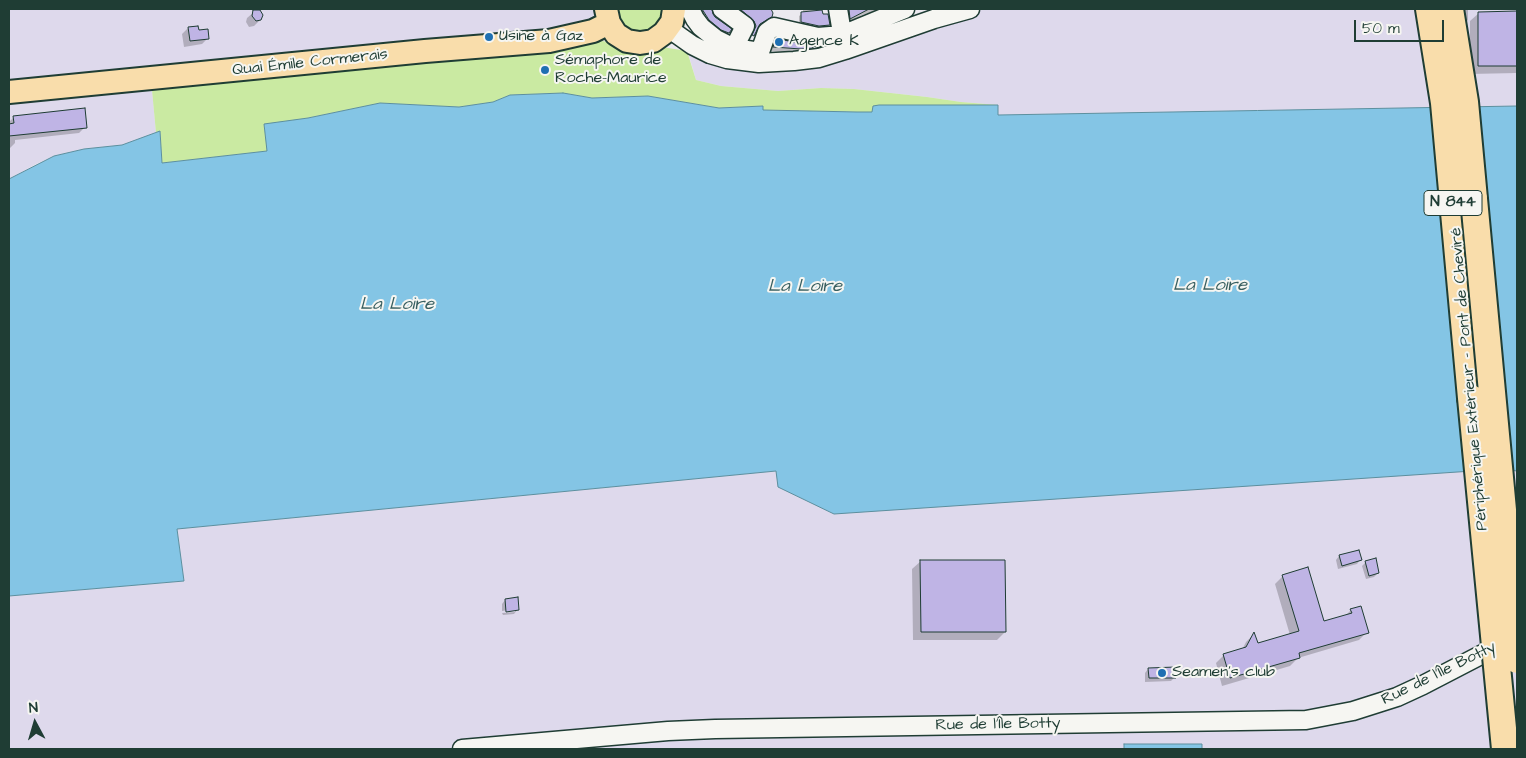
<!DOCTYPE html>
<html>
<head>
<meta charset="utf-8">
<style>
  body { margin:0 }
  #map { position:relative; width:1526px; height:758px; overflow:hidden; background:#ebe9ef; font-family:"Architects Daughter",sans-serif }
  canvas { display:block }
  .frame { position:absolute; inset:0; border:10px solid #1f3d34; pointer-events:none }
  .north { position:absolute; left:10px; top:698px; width:50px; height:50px; -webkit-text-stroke:4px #f6f6f2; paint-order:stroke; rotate:354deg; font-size:14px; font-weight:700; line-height:20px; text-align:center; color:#1f3d34 }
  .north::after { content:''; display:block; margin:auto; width:18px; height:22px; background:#1f3d34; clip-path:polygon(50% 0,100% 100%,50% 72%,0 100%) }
  .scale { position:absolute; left:1354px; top:20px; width:90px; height:22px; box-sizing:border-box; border:2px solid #1f3d34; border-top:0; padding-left:6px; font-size:15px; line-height:18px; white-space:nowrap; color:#1f3d34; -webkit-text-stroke:4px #f6f6f2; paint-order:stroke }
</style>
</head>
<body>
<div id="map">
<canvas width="1526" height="758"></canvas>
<div class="frame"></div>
<div class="north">N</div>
<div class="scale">50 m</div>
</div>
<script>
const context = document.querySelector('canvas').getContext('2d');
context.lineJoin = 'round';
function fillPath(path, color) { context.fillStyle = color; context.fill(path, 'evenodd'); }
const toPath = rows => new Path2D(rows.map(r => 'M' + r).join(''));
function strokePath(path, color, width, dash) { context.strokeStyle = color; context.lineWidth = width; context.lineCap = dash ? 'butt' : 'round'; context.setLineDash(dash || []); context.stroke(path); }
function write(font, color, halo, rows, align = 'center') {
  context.font = font + ' "Architects Daughter",sans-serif'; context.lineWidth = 4; context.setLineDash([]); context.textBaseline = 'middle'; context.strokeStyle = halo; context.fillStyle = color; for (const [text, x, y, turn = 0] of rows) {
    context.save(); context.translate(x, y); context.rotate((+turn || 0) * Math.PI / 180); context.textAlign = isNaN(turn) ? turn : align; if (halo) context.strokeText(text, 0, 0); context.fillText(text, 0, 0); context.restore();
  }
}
const built = toPath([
  [9,9,596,9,595,13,603,41,503,53,152,90,156,133,122,145,84,149,54,156,36,164,15,176,9,179],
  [978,9,1517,9,1517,106,997,115,997,105,961,102,927,97,854,89,821,88,778,91,721,86,696,80,685,42,812,61],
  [1502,469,1517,471,1517,749,9,749,9,596,184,581,177,529,776,471]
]);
const green = toPath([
  [615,9,664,9,665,13,652,32,636,35,621,27],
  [603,41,641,52,662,47,687,51,696,80,721,86,778,91,821,88,854,89,927,97,961,102,998,105,879,105,872,112,857,112,763,110,762,106,719,108,648,96,592,98,563,93,510,95,493,102,459,107,380,103,308,118,264,125,268,151,162,163,160,132,156,133,152,90,503,53]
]);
const water = toPath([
  [563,93,592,98,648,96,719,108,763,106,763,110,857,112,872,112,873,106,879,105,998,105,998,115,1517,106,1517,471,1502,469,834,514,778,487,776,471,177,529,184,581,9,596,9,179,54,156,84,149,122,145,160,131,162,163,267,151,264,124,308,118,380,103,459,107,493,102,510,95,563,93],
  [1124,744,1202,744,1202,749,1124,749,1124,744]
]);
const shadow = toPath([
  [697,9,710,9,711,13,728,33,725,36,706,23],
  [732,9,771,9,771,13,767,19,758,25,750,39,753,30,751,24],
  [803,9,821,9,822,16,829,25,826,28,815,28,799,25,799,16,803,13],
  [839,9,881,9,862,15,844,25],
  [1461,9,1468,9,1468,20,1464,24],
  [254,12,260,20,254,26,249,27,246,22,247,18],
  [1479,13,1517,13,1517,73,1470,74,1470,21],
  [188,28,208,38,202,44,184,47,182,34],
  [777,40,811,48,808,50,796,53,770,51,773,44],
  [14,117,85,127,79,133,15,140,15,143,9,149,9,122],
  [1339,556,1360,560,1357,564,1338,569,1336,560],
  [921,561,1005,632,997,640,913,640,912,569],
  [1366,562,1378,573,1374,577,1366,579,1362,566],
  [1283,576,1324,622,1345,616,1351,610,1367,632,1359,640,1298,658,1290,666,1222,686,1216,663,1224,655,1242,650,1246,642,1254,634,1257,645,1290,635,1275,584],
  [505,600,517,610,514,614,503,615,502,613,515,612,515,609,502,611,502,604],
  [1148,669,1175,677,1171,681,1145,682,1145,673]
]);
const building = toPath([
  [702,9,712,9,713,14,715,17,732,29,729,33,721,30,709,20,702,9],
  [740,9,771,9,773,13,772,17,760,24,754,36,752,35,756,26,754,21,740,9],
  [849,9,869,9,850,19,849,9],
  [253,10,260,10,263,15,261,20,256,21,252,16,253,10],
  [822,10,823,14,828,14,830,25,819,26,801,22,801,12,822,10],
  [1517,11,1517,66,1478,66,1478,12,1517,11],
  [198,26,199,30,208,29,209,39,190,41,188,27,198,26],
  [776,38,813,47,813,48,801,49,773,47,776,38],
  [85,108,87,128,9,136,9,124,14,123,13,116,85,108],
  [1359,550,1362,560,1342,566,1339,555,1359,550],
  [1376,558,1379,573,1369,576,1365,561,1376,558],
  [920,560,1005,560,1006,632,921,632,920,560],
  [1308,567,1324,621,1352,613,1350,609,1361,606,1369,633,1299,653,1300,658,1230,678,1223,654,1246,647,1254,632,1258,643,1299,631,1282,575,1308,567],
  [518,597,519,610,506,612,505,599,518,597],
  [1176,667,1176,678,1149,678,1148,668,1176,667]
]);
const minor = toPath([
  [722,9,745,26,734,48],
  [838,9,844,45],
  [691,11,695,19,701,27,716,39,734,48,760,52],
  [668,28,692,45,710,54,727,59,759,63,794,61,819,58,845,50,934,19,970,9],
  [759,63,760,52,767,32,774,27,818,37,842,35,905,9],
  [462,749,668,731,715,729,1306,720,1353,711,1397,697,1423,685,1504,643]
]);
const major = toPath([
  [606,9,609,23,616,34,627,41,640,43,653,41,664,33,672,22,674,9],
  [9,92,425,51,549,41,593,31,609,23]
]);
const highway = toPath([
  [1429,9,1444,103,1471,398],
  [1450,9,1465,102,1474,199]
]);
const highwayBridge = toPath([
  [1474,199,1517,660],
  [1471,398,1505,749]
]);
const markers = [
  [489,37,5,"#1f6fb2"],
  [779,42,5,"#1f6fb2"],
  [545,70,5,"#1f6fb2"],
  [1162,673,5,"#1f6fb2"]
];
const shields = [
  [1453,203,58]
];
const shieldNames = [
  ["N 844",1453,203]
];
const poiNames = [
  ["Usine à Gaz",499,37],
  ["Agence K",789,42],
  ["Sémaphore de",555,61],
  ["Roche-Maurice",555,79],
  ["Seamen's club",1172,673]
];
const streetNames = [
  ["Quai Émile Cormerais",310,63,-6],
  ["Périphérique Extérieur - Pont de Cheviré",1470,379,-95],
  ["Rue de l'Île Botty",1439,674,-26],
  ["Rue de l'Île Botty",998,725,-1]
];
const waterNames = [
  ["La Loire",1210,286],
  ["La Loire",805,287],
  ["La Loire",397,305]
];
fillPath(built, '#ded9ec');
fillPath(green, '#caeaa2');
fillPath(water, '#84c5e5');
strokePath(water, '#5c8f9e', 1);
fillPath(shadow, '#0003');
fillPath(building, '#bfb4e5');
strokePath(building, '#1f3d34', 1);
strokePath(minor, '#1f3d34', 21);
strokePath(major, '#1f3d34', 26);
strokePath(highway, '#1f3d34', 30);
strokePath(minor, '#f6f6f2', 18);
strokePath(major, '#f9ddab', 22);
strokePath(highway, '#f9ddab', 26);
strokePath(highwayBridge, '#1f3d34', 30, []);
strokePath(highwayBridge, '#f9ddab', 26);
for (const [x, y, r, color] of markers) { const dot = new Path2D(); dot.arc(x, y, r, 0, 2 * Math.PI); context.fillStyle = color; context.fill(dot); strokePath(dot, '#f6f6f2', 2); }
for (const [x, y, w] of shields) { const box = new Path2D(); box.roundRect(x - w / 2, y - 12.5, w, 25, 4); context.fillStyle = '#f6f6f2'; context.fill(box); strokePath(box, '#1f3d34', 1); }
write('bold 15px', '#1f3d34', null, shieldNames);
write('16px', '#1f3d34', '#f6f6f2', poiNames, 'left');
write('16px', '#1f3d34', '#f6f6f2', streetNames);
write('italic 18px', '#385f60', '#f6f6f2', waterNames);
</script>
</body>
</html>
